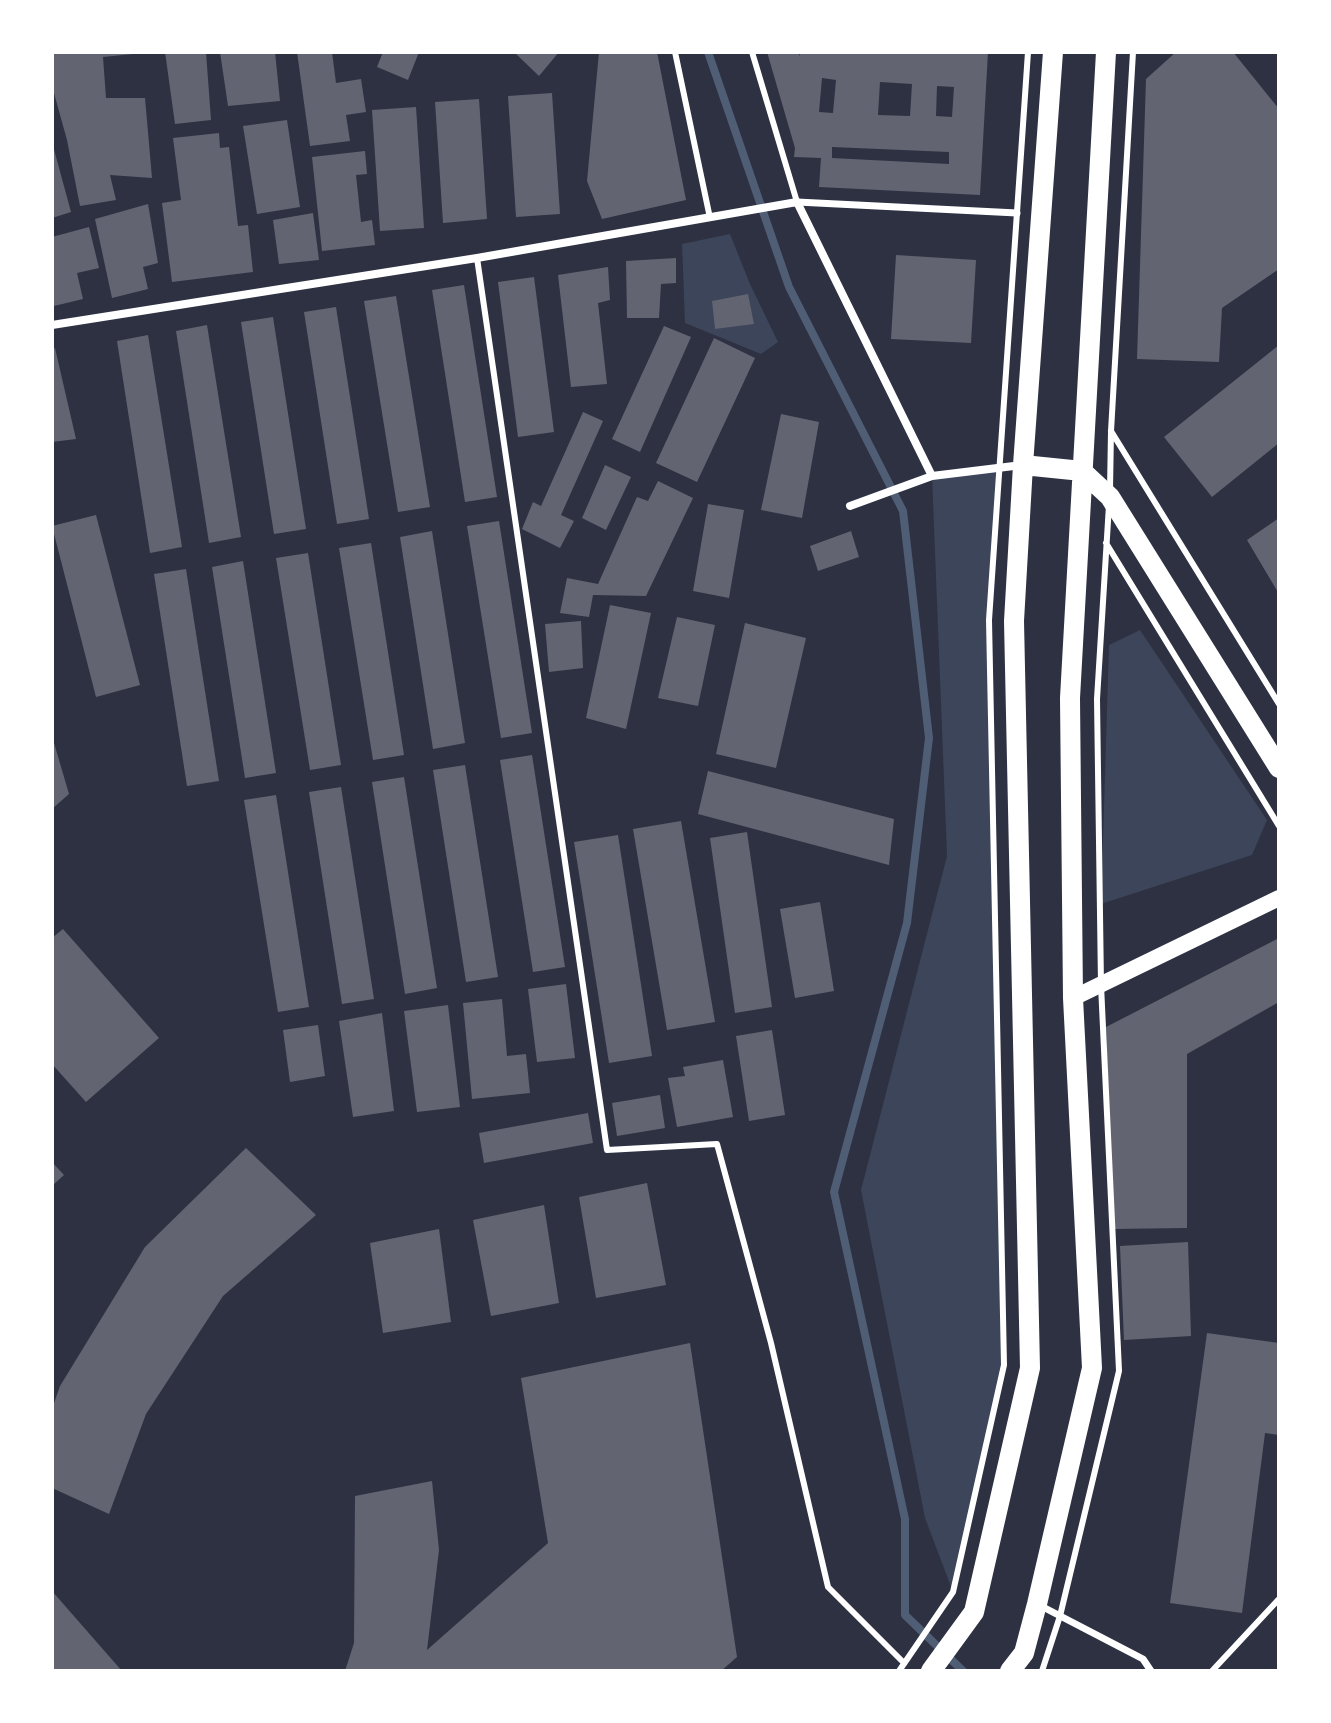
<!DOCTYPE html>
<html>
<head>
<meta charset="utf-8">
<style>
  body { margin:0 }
  #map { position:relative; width:1331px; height:1723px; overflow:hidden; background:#2d3142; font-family:"Roboto Condensed",sans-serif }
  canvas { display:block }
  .frame { position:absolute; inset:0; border:54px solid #fff; pointer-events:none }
</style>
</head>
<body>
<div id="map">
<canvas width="1331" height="1723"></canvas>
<div class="frame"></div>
</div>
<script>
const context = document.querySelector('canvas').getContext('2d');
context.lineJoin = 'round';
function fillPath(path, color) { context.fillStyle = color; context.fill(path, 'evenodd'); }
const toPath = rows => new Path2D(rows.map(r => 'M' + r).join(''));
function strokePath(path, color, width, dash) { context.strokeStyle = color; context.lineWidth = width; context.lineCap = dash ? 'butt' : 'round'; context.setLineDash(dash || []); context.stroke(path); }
const green = toPath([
  [730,234,750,284,778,342,761,354,685,323,682,244],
  [998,469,989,620,1004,1365,953,1592,925,1518,861,1190,947,856,932,476],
  [1140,630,1267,820,1252,855,1101,904,1109,645]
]);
const stream = toPath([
  [708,52,789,287,903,511,929,738,907,923,834,1192,905,1519,905,1615,963,1671]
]);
const building = toPath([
  [52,52,132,52,133,54,103,57,106,98,145,98,152,178,110,175,116,200,80,206,67,140,52,86],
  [165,52,206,52,211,120,175,124],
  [220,52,275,52,280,101,228,106],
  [297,52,332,52,336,83,361,79,366,112,346,115,350,141,310,146],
  [383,52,419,52,408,80,377,67],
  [514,52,559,52,539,76],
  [599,52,657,52,686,200,602,219,587,181],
  [767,52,798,52,800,56,800,52,988,52,980,195,819,187,821,158,794,157,795,148],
  [822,78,836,80,833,113,819,112],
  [880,82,912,84,910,116,878,115],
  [937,86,954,87,952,117,936,116],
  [832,147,949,152,949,164,832,158],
  [1176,52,1233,52,1279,109,1279,269,1222,308,1219,362,1137,359,1146,79],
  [552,93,560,214,516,217,508,96],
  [479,99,487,219,443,223,435,102],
  [416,107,424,228,380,231,372,110],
  [287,120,300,207,257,214,243,126],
  [219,133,220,148,229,147,238,226,248,225,253,272,172,282,162,203,181,200,173,138],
  [52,142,71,212,52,218],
  [365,151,367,174,356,175,361,222,372,220,375,245,322,251,312,157],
  [148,204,158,263,143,267,148,289,112,298,95,219],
  [313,213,319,260,279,264,273,220],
  [89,227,99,268,77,273,83,299,54,306,52,237],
  [896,255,976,260,971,343,891,339],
  [676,258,676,283,661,284,659,318,627,318,626,261],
  [608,267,610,300,598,303,607,384,571,387,558,275],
  [534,277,554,432,518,437,498,282],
  [464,285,497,497,465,502,432,290],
  [748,294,754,324,715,329,712,301],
  [396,296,430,507,398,512,364,301],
  [336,307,369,519,337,524,304,312],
  [273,317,306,529,274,534,241,322],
  [207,325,241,537,209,543,176,331],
  [664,326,691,337,640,452,612,439],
  [148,335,182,547,150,553,117,341],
  [714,338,755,358,697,482,656,463],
  [1279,345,1279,443,1212,497,1164,437],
  [55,348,76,439,52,442,52,349],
  [583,412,603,421,561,515,574,521,560,548,522,529,533,502,541,506],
  [781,414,819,422,802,518,761,510],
  [605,465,631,477,606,530,582,518],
  [658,481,693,498,646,596,593,595,589,617,560,613,567,578,598,584,637,497,648,501],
  [708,504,744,510,729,598,693,591],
  [96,515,140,685,96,697,52,526],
  [1279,518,1279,594,1247,540],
  [499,521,532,733,501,738,467,526],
  [432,531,465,743,433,749,400,537],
  [851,531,859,557,818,571,810,546],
  [371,543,404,755,373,760,339,548],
  [308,553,341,765,310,770,276,558],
  [243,561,276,773,245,778,212,567],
  [186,569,219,781,187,786,154,574],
  [610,605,651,613,626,729,586,718],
  [677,617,715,625,698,706,658,698],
  [581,621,583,668,549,672,545,624],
  [745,623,806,638,776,768,716,754],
  [52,736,69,794,52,809],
  [532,755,565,967,533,972,500,760],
  [465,765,498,977,466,982,433,770],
  [708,771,894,819,889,865,698,814],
  [404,777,437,988,405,994,372,782],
  [341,787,374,999,342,1004,309,792],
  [276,795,309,1007,278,1012,244,800],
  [681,821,715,1022,667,1030,633,829],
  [747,832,772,1007,735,1013,710,838],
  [618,835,652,1056,609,1063,574,842],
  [820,902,834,991,795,998,780,909],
  [63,929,159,1038,86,1102,52,1064,52,938],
  [1279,938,1279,1002,1187,1054,1187,1228,1113,1229,1106,1027],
  [566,984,575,1058,537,1062,528,989],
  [502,999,507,1056,526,1054,530,1093,472,1099,463,1003],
  [448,1005,460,1107,417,1112,404,1011],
  [382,1013,394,1111,353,1117,339,1021],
  [318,1025,325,1076,290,1082,283,1030],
  [772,1030,785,1115,749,1121,736,1036],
  [723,1060,733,1117,677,1127,668,1078,685,1076,683,1067],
  [660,1095,665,1128,617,1136,612,1103],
  [588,1113,593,1143,484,1163,479,1133],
  [246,1148,316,1215,223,1296,146,1414,109,1514,52,1488,52,1409,60,1386,145,1247],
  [52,1162,64,1175,52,1186],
  [647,1183,666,1285,596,1298,579,1197],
  [544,1205,559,1303,491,1316,473,1220],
  [439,1229,451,1322,383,1333,370,1243],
  [1188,1242,1191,1336,1124,1340,1120,1246],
  [1207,1333,1279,1343,1279,1435,1265,1433,1242,1613,1170,1603],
  [690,1343,737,1657,721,1671,345,1671,354,1643,355,1496,432,1481,439,1550,427,1650,548,1543,521,1378],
  [52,1591,122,1671,52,1671]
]);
const service = toPath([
  [675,52,710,218],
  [752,52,797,202],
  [477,258,607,1150,717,1144,771,1343,828,1587,904,1663],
  [1111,431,1279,704],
  [1110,490,1111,431,1133,52],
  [1106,543,1279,826],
  [899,1671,953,1592,1004,1365,989,620,1028,52],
  [1042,1671,1060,1616,1119,1371,1101,985,1097,699,1109,505],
  [1212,1671,1279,1599]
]);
const pedestrian = toPath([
  [797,202,1017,213],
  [1041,1606,1143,1659,1151,1671]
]);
const minor = toPath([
  [52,325,477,258,797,202,932,476,1022,465],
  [850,506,932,476]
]);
const secondary = toPath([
  [1073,998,1279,898]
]);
const primary = toPath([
  [1023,465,1082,471,1110,497,1279,768],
  [931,1671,974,1612,1030,1368,1014,621,1023,465,1053,52],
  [1010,1671,1024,1653,1037,1604,1092,1368,1073,998,1070,698,1106,52]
]);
fillPath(green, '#3c4559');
strokePath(stream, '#4f5d75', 8);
fillPath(building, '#626471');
strokePath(service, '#fff', 6);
strokePath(pedestrian, '#fff', 7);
strokePath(minor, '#fff', 8);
strokePath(secondary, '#fff', 16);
strokePath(primary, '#fff', 20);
</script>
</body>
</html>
